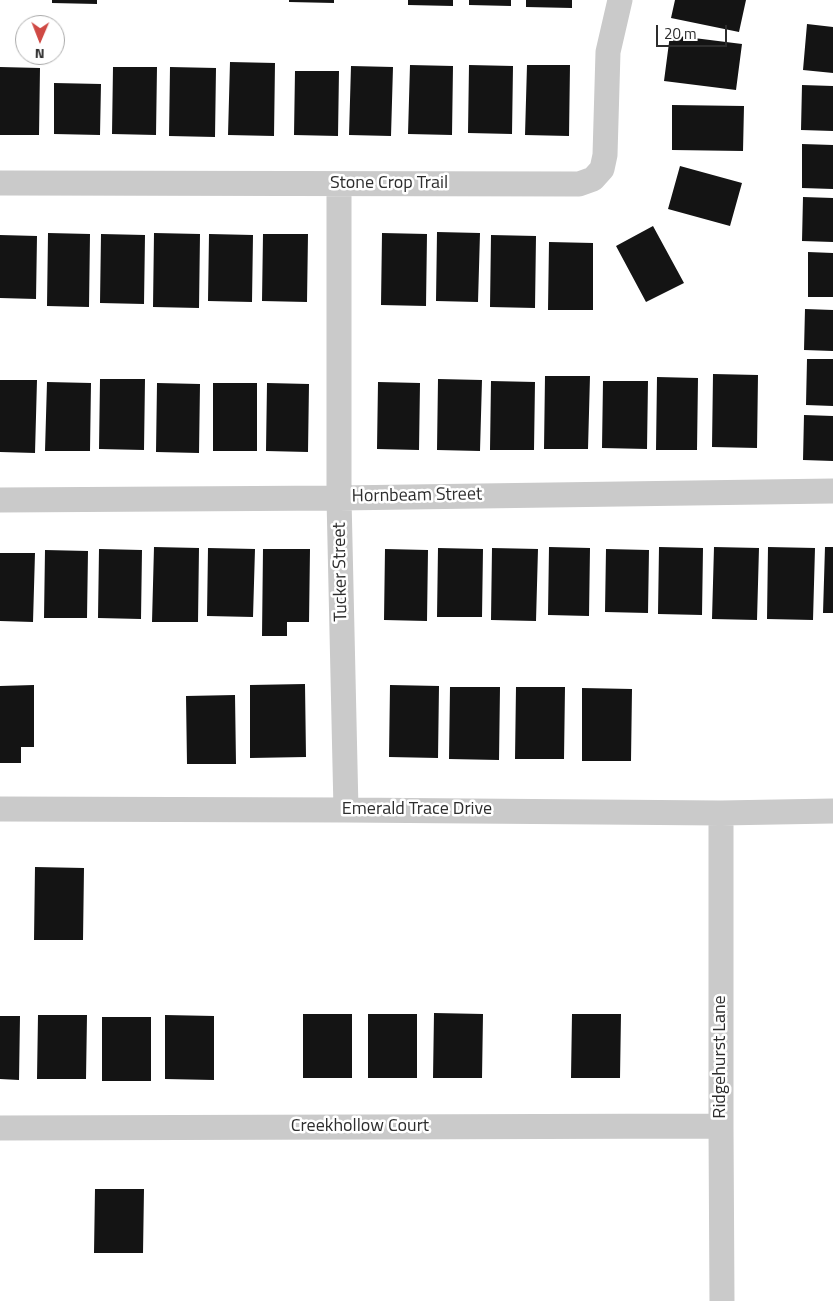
<!DOCTYPE html>
<html>
<head>
<meta charset="utf-8">
<style>
  body { margin:0 }
  #map { position:relative; width:833px; height:1301px; overflow:hidden; background:#fff; font-family:"Titillium Web",sans-serif }
  canvas { display:block }
  .north { position:absolute; left:15px; top:15px; width:50px; height:50px; box-sizing:border-box; background:#fff; border:1px solid #ababab; border-radius:50%; rotate:181deg; font-size:14px; font-weight:700; line-height:20px; text-align:center; color:#2d2d2d }
  .north::after { content:''; display:block; margin:auto; width:18px; height:22px; background:#cf4944; clip-path:polygon(50% 0,100% 100%,50% 72%,0 100%) }
  .scale { position:absolute; left:656px; top:25px; width:71px; height:22px; box-sizing:border-box; border:2px solid #2d2d2d; border-top:0; padding-left:6px; font-size:15px; line-height:18px; white-space:nowrap; color:#2d2d2d; -webkit-text-stroke:4px #fff; paint-order:stroke }
</style>
</head>
<body>
<div id="map">
<canvas width="833" height="1301"></canvas>
<div class="north">N</div>
<div class="scale">20 m</div>
</div>
<script>
const context = document.querySelector('canvas').getContext('2d');
context.lineJoin = 'round';
function fillPath(path, color) { context.fillStyle = color; context.fill(path, 'evenodd'); }
const toPath = rows => new Path2D(rows.map(r => 'M' + r).join(''));
function strokePath(path, color, width, dash) { context.strokeStyle = color; context.lineWidth = width; context.lineCap = dash ? 'butt' : 'round'; context.setLineDash(dash || []); context.stroke(path); }
function write(font, color, halo, rows, align = 'center') {
  context.font = font + ' "Titillium Web",sans-serif'; context.lineWidth = 5; context.setLineDash([]); context.textBaseline = 'middle'; context.strokeStyle = halo; context.fillStyle = color; for (const [text, x, y, turn = 0] of rows) {
    context.save(); context.translate(x, y); context.rotate((+turn || 0) * Math.PI / 180); context.textAlign = isNaN(turn) ? turn : align; if (halo) context.strokeText(text, 0, 0); context.fillText(text, 0, 0); context.restore();
  }
}
const building = toPath([
  [52,0,97,0,97,4,52,3],
  [289,0,334,0,334,3,289,2],
  [408,0,453,0,453,6,408,5],
  [469,0,511,0,511,6,469,5],
  [526,0,572,0,572,8,526,7],
  [675,0,746,0,739,32,671,18],
  [807,24,833,27,833,73,803,70],
  [670,35,742,44,736,90,664,81],
  [230,62,275,63,274,136,228,135],
  [410,65,453,66,452,135,408,134],
  [469,65,513,66,512,134,468,133],
  [527,65,570,65,569,136,525,135],
  [351,66,393,67,391,136,349,135],
  [0,67,40,68,39,135,0,135],
  [113,67,157,67,156,135,112,134],
  [170,67,216,68,215,137,169,136],
  [295,71,339,71,338,136,294,135],
  [54,83,101,84,100,135,54,134],
  [802,85,833,86,833,131,801,130],
  [672,105,744,106,743,151,672,150],
  [802,144,833,145,833,189,802,188],
  [680,166,742,183,730,226,668,209],
  [803,197,833,198,833,242,802,241],
  [653,226,684,283,646,302,616,246],
  [437,232,480,233,478,302,436,301],
  [48,233,90,234,89,307,47,306],
  [154,233,200,234,199,308,153,307],
  [382,233,427,234,426,306,381,305],
  [101,234,145,235,144,304,100,303],
  [209,234,253,235,252,302,208,301],
  [263,234,308,234,307,302,262,301],
  [0,235,37,236,36,299,0,298],
  [491,235,536,236,535,308,490,307],
  [549,242,593,243,593,310,548,310],
  [808,252,833,253,833,297,808,297],
  [805,309,833,310,833,351,804,350],
  [807,359,833,359,833,406,806,405],
  [713,374,758,375,757,448,712,447],
  [545,376,590,376,588,449,544,449],
  [657,377,698,378,697,450,656,450],
  [100,379,145,379,144,450,99,449],
  [438,379,482,380,480,451,437,450],
  [0,380,37,380,35,453,0,452],
  [491,381,535,382,534,450,490,450],
  [603,381,648,381,647,449,602,448],
  [47,382,91,383,90,451,45,451],
  [378,382,420,383,419,450,377,449],
  [157,383,200,384,199,453,156,452],
  [213,383,257,383,257,451,213,451],
  [267,383,309,384,308,452,266,451],
  [804,415,833,416,833,461,803,460],
  [154,547,199,548,198,622,152,622],
  [549,547,590,548,589,616,548,615],
  [659,547,703,548,702,615,658,614],
  [714,547,759,548,757,620,712,619],
  [768,547,815,548,813,620,767,619],
  [825,547,833,547,833,613,823,613],
  [208,548,255,549,253,617,207,616],
  [438,548,483,549,482,617,437,617],
  [492,548,538,549,536,621,491,620],
  [99,549,142,550,141,619,98,618],
  [263,549,310,549,309,622,287,622,287,636,262,636],
  [385,549,428,550,427,621,384,620],
  [606,549,649,550,648,613,605,612],
  [45,550,88,551,87,618,44,618],
  [0,553,35,553,33,622,0,621],
  [305,684,306,757,250,758,250,685],
  [34,685,34,747,21,747,21,763,0,763,0,686],
  [390,685,439,686,438,758,389,757],
  [450,687,500,687,499,760,449,759],
  [516,687,565,687,564,759,515,759],
  [582,688,632,689,631,761,582,761],
  [235,695,236,764,187,764,186,696],
  [35,867,84,868,83,940,34,940],
  [434,1013,483,1014,482,1078,433,1078],
  [303,1014,352,1014,352,1078,303,1078],
  [368,1014,417,1014,417,1078,368,1078],
  [572,1014,621,1014,620,1078,571,1078],
  [38,1015,87,1015,86,1079,37,1079],
  [165,1015,214,1016,214,1080,165,1079],
  [0,1016,20,1016,19,1080,0,1079],
  [102,1017,151,1017,151,1081,102,1081],
  [95,1189,144,1189,143,1253,94,1253]
]);
const minor = toPath([
  [0,183,579,184,593,179,602,169,605,155,608,52,620,0],
  [339,184,339,498,346,810],
  [0,500,339,498,833,491],
  [0,809,346,810,721,813,833,811],
  [721,813,721,1126,722,1301],
  [0,1128,721,1126]
]);
const streetNames = [
  ["Stone Crop Trail",389,184],
  ["Hornbeam Street",417,496,-1],
  ["Tucker Street",341,572,-91],
  ["Emerald Trace Drive",417,810],
  ["Ridgehurst Lane",721,1057,-90],
  ["Creekhollow Court",360,1127]
];
fillPath(building, '#141414');
strokePath(minor, '#cacaca', 25);
write('18px', '#2d2d2d', '#fff', streetNames);
</script>
</body>
</html>
